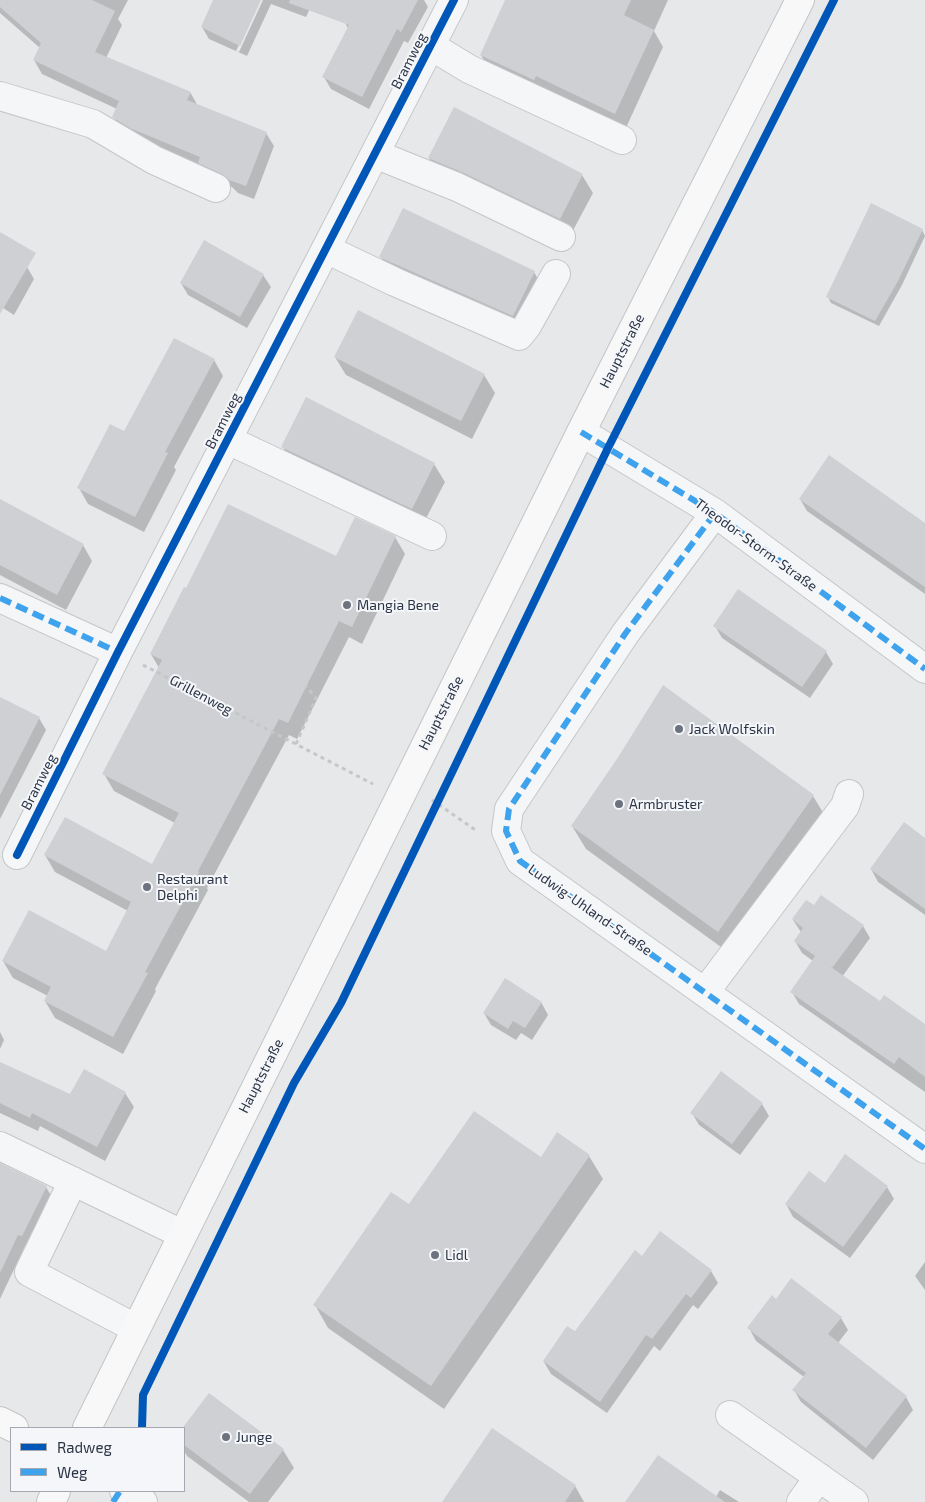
<!DOCTYPE html>
<html>
<head>
<meta charset="utf-8">
<style>
  body { margin:0 }
  #map { position:relative; width:925px; height:1502px; overflow:hidden; background:#e6e8ea; font-family:"Exo 2",sans-serif }
  canvas { display:block }
  .legend { position:absolute; left:10px; top:1427px; width:175px; height:65px; box-sizing:border-box; background:#f4f6f9; border:1px solid #a4a8b1; margin:0; padding:6px 9px; list-style:none; font-size:15px; color:#2b3445 }
  .legend li { display:flex; align-items:center; gap:10px; height:25px }
  .legend b { width:25px; border:1px solid #a4a8b1 }
</style>
</head>
<body>
<div id="map">
<canvas width="925" height="1502"></canvas>
<ul class="legend">
<li><b style="height:6px;background:#0057b8"></b>Radweg</li>
<li><b style="height:6px;background:#3ea3ec"></b>Weg</li>
</ul>
</div>
<script>
const context = document.querySelector('canvas').getContext('2d');
context.lineJoin = 'round';
function fillPath(path, color) { context.fillStyle = color; context.fill(path, 'evenodd'); }
const toPath = rows => new Path2D(rows.map(r => 'M' + r).join(''));
function strokePath(path, color, width, dash) { context.strokeStyle = color; context.lineWidth = width; context.lineCap = dash ? 'butt' : 'round'; context.setLineDash(dash || []); context.stroke(path); }
function write(font, color, halo, rows, align = 'center') {
  context.font = font + ' "Exo 2",sans-serif'; context.lineWidth = 4; context.setLineDash([]); context.textBaseline = 'middle'; context.strokeStyle = halo; context.fillStyle = color; for (const [text, x, y, turn = 0] of rows) {
    context.save(); context.translate(x, y); context.rotate((+turn || 0) * Math.PI / 180); context.textAlign = isNaN(turn) ? turn : align; if (halo) context.strokeText(text, 0, 0); context.fillText(text, 0, 0); context.restore();
  }
}
const shadow = toPath([
  [0,0,128,0,118,19,122,25,106,58,190,92,198,106,266,133,274,146,254,199,238,193,232,187,207,176,122,131,114,117,117,109,42,74,34,60,40,48,0,13],
  [215,0,260,0,236,51,239,52,263,0,314,0,306,17,271,4,247,56,209,39,202,27],
  [357,0,424,0,428,7,408,43,404,41,369,109,331,89,324,77,348,28,345,23],
  [507,0,668,0,654,31,663,47,625,130,491,72,481,55],
  [429,158,582,175,593,193,570,236,439,176],
  [922,230,925,236,902,285,879,326,831,303,828,297],
  [0,246,27,267,34,279,14,315,0,306],
  [381,257,534,272,544,290,523,334,391,275],
  [263,275,271,287,247,328,188,295,181,283],
  [335,357,484,375,495,393,472,439,346,375],
  [214,360,223,376,174,467,176,470,144,532,88,504,79,488,125,433],
  [283,447,434,464,445,482,422,526,293,465],
  [800,499,925,524,925,594,807,511],
  [0,501,83,545,92,561,66,610,0,575],
  [395,537,405,554,362,644,349,637,297,739,289,735,207,888,208,890,155,989,156,991,123,1054,55,1018,45,1001,48,996,13,978,3,961,106,952,128,911,55,872,45,855,152,866,175,823,114,791,104,774,159,668,151,654,336,557],
  [715,626,826,652,833,664,810,698,722,638],
  [0,698,39,718,46,730,0,819],
  [813,796,827,819,732,955,586,849,572,826],
  [925,839,925,915,878,882,871,869],
  [814,907,863,926,870,938,842,977,880,1003,925,1026,925,1092,799,1004,792,992,813,961,802,953,795,941,801,932,793,920],
  [541,1002,548,1015,532,1040,521,1033,516,1040,491,1025,484,1013],
  [0,1032,4,1040,0,1049],
  [0,1063,71,1096,125,1093,134,1107,105,1161,40,1126,38,1131,0,1113],
  [762,1104,769,1116,740,1155,699,1125,692,1113],
  [589,1156,603,1179,444,1409,328,1328,315,1305,410,1206,541,1158],
  [0,1177,46,1187,53,1199,29,1248,25,1246,0,1299],
  [825,1184,887,1187,894,1199,850,1258,793,1217,786,1204],
  [642,1257,711,1271,718,1283,698,1309,693,1305,660,1351,654,1346,607,1413,551,1374,544,1362,575,1333],
  [925,1262,925,1290,915,1276],
  [776,1300,841,1318,848,1330,838,1343,906,1397,913,1410,873,1460,801,1402,794,1390,804,1377,756,1341,749,1328],
  [209,1394,283,1450,294,1468,268,1502,249,1502,187,1456,184,1451,184,1429],
  [575,1486,584,1502,443,1502],
  [720,1490,739,1502,627,1502,716,1497]
]);
const building = toPath([
  [0,0,92,0,115,11,95,52,191,92,187,100,267,132,246,186,229,180,222,174,198,163,200,157,130,128,112,117,119,101,33,60,41,43,0,7],
  [213,0,261,0,240,46,201,27],
  [290,0,418,0,401,32,397,29,362,97,322,77,349,25,289,3],
  [505,0,631,0,624,15,654,30,615,114,536,76,534,80,480,55],
  [454,107,583,174,560,219,464,173,428,158],
  [871,203,923,229,898,281,875,321,826,297],
  [403,208,535,271,513,316,379,257],
  [0,232,36,253,0,314],
  [204,240,264,274,240,317,180,283],
  [358,310,485,374,461,421,334,357],
  [174,338,215,359,165,452,168,453,135,517,77,488,110,424,124,431],
  [306,397,435,463,412,509,281,447],
  [829,455,925,523,925,587,799,499],
  [0,499,84,544,57,595,0,565],
  [228,504,336,556,355,517,396,536,352,627,339,621,288,723,279,719,198,871,199,872,145,972,148,973,113,1037,44,1001,51,987,2,961,29,910,106,951,131,902,44,855,65,817,152,864,179,813,102,774,162,660,150,654,184,587,186,588],
  [738,589,827,651,802,687,713,626],
  [663,685,814,795,718,932,571,826,617,759],
  [0,697,40,717,0,795],
  [904,822,925,838,925,909,870,869],
  [821,895,864,925,832,968,794,941,803,928,792,919,806,900,814,905],
  [815,956,880,1001,884,995,925,1024,925,1077,899,1057,894,1064,790,992],
  [505,978,542,1002,525,1028,513,1021,508,1029,483,1013],
  [0,1062,70,1094,84,1069,126,1092,97,1147,32,1113,30,1118,0,1103],
  [721,1071,763,1103,732,1144,690,1113],
  [474,1111,541,1157,557,1132,590,1155,431,1386,313,1305,391,1192,409,1204],
  [845,1154,888,1186,843,1247,785,1204,809,1171,825,1183],
  [0,1163,47,1186,22,1236,18,1235,0,1273],
  [660,1231,712,1270,691,1298,686,1294,652,1339,646,1335,600,1402,543,1361,567,1326,575,1331,635,1250,642,1256],
  [791,1278,842,1317,828,1334,907,1396,866,1448,792,1390,806,1373,747,1328,772,1295,776,1299],
  [209,1393,284,1449,250,1494,184,1445,184,1426],
  [492,1428,576,1485,565,1502,442,1502],
  [658,1455,725,1502,625,1502]
]);
const path = toPath([
  [143,665,373,784],
  [296,744,316,698,306,686],
  [432,800,477,831]
]);
const minor = toPath([
  [431,46,469,69,622,140],
  [0,96,93,124,154,160,216,188],
  [375,154,457,187,561,237],
  [326,249,395,282,519,336,527,326,556,274],
  [581,432,715,513,925,669],
  [228,440,432,536],
  [715,513,625,634,509,809,506,831,520,861,925,1149],
  [0,598,118,652],
  [17,855,118,652,454,0],
  [705,992,845,806,849,794],
  [0,1146,182,1234],
  [73,1181,29,1272,135,1328],
  [730,1415,854,1502],
  [124,1491,143,1502],
  [801,1502,819,1477]
]);
const major = toPath([
  [0,1421,14,1428],
  [87,1428,581,432,800,0],
  [51,1502,56,1491]
]);
const quiet = toPath([
  [581,432,715,513,925,669],
  [715,513,625,634,509,809,506,831,520,861,925,1149],
  [0,598,118,652],
  [113,1502,120,1491]
]);
const cycleway = toPath([
  [17,855,118,652,454,0],
  [142,1428,143,1395,294,1083,341,1003,608,448,834,0]
]);
const markers = [
  [347,605,5,"#6c737f"],
  [679,729,5,"#6c737f"],
  [619,804,5,"#6c737f"],
  [147,887,5,"#6c737f"],
  [435,1255,5,"#6c737f"],
  [226,1437,5,"#6c737f"]
];
const streetNames = [
  ["Bramweg",409,61,-63],
  ["Hauptstraße",622,351,-63],
  ["Bramweg",223,421,-63],
  ["Theodor-Storm-Straße",756,545,36],
  ["Grillenweg",201,695,28],
  ["Hauptstraße",441,713,-63],
  ["Bramweg",39,782,-63],
  ["Ludwig-Uhland-Straße",590,910,35],
  ["Hauptstraße",261,1076,-63]
];
const poiNames = [
  ["Mangia Bene",357,605],
  ["Jack Wolfskin",689,729],
  ["Armbruster",629,804],
  ["Restaurant",157,879],
  ["Delphi",157,895],
  ["Lidl",445,1255],
  ["Junge",236,1437]
];
fillPath(shadow, '#0003');
fillPath(building, '#ced0d3');
strokePath(minor, '#c4c6c8', 30);
strokePath(major, '#c2c5c8', 30);
strokePath(path, '#c5c6ca', 3, [4, 4]);
strokePath(minor, '#f5f6f7', 28);
strokePath(major, '#f8f8f8', 28);
strokePath(quiet, '#3ea3ec', 6, [12, 6]);
strokePath(cycleway, '#0057b8', 8);
for (const [x, y, r, color] of markers) { const dot = new Path2D(); dot.arc(x, y, r, 0, 2 * Math.PI); context.fillStyle = color; context.fill(dot); strokePath(dot, '#f4f6f9', 2); }
write('14px', '#2b3445', '#f4f6f9', streetNames);
write('14px', '#2b3445', '#f4f6f9', poiNames, 'left');
</script>
</body>
</html>
